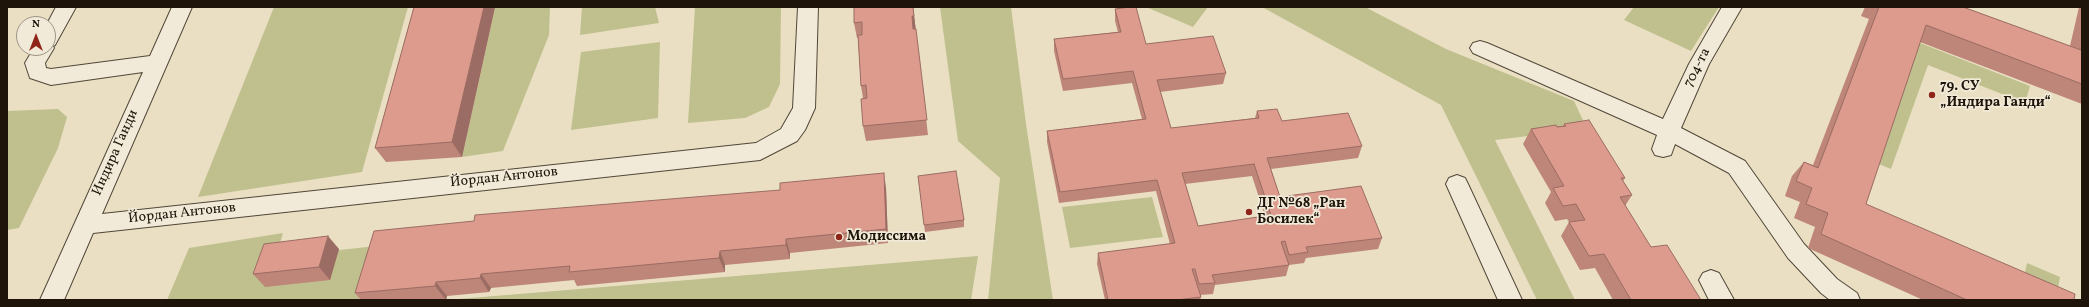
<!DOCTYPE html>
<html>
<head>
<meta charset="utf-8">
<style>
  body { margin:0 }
  #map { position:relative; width:2089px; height:307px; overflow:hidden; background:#eadfc3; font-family:Vollkorn,serif }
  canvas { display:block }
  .frame { position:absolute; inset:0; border:8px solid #1e140a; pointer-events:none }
  .north { position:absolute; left:16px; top:16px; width:40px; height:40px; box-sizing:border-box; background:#f1ead8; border:1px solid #9d9486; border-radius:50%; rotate:0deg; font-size:11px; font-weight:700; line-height:16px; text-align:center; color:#1e140a }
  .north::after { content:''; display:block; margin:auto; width:14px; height:18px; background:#8f2418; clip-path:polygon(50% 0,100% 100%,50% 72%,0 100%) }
</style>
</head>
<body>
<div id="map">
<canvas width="2089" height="307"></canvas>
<div class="frame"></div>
<div class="north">N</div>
</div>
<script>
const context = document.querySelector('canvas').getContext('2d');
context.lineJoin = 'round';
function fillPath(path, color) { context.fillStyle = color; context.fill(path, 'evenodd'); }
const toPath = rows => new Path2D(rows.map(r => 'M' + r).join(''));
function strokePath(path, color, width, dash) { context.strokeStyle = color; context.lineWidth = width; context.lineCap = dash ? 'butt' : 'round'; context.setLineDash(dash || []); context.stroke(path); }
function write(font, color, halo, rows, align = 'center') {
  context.font = font + ' Vollkorn,serif'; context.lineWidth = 3.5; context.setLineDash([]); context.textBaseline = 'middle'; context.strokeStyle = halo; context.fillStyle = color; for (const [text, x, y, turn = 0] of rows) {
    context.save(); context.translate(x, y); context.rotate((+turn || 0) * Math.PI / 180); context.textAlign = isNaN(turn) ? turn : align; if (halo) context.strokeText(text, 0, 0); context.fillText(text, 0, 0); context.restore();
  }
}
const green = toPath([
  [274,7,408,7,362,172,198,197],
  [495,7,550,7,549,35,503,151,462,157],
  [582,7,655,7,659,23,580,35],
  [695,7,781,7,780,84,769,107,745,118,688,123],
  [940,7,1011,7,1026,124,1053,300,988,300,1000,178,958,141],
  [1146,7,1208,7,1193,27],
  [1262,7,1365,7,1446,49,1574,101,1587,129,1495,140,1575,300,1537,300,1441,105],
  [1634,7,1719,7,1691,51,1624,20],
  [1915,41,2030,86,2025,103,1928,65,1891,169,1871,161],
  [660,42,658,118,571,130,581,52],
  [58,109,67,117,58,148,19,228,7,230,7,111],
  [1152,197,1163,237,1070,248,1062,207],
  [283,233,276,257,385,245,369,300,167,300,189,248],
  [978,256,971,300,441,300,446,300],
  [2027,263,2060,277,2056,300,2023,281]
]);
const minor = toPath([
  [56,7,76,7,55,45,53,46,54,48,45,63,46,68,51,69,150,56,172,7,192,7,102,214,756,143,781,129,793,108,798,7,818,7,815,108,805,130,797,141,760,160,93,233,64,300,40,300,143,72,51,85,30,78,25,63,34,48,48,48,47,24,56,7],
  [1722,7,1742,7,1709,64,1681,128,1745,161,1804,244,1837,279,1857,293,1860,300,1830,300,1821,293,1788,258,1729,173,1675,144,1671,155,1663,157,1655,155,1652,149,1657,135,1473,53,1470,48,1473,43,1480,41,1487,43,1663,119,1689,64,1722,7],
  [1457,175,1465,178,1468,184,1522,300,1498,300,1446,184,1449,178,1457,175],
  [1711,270,1719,273,1734,300,1709,300,1699,280,1703,273,1711,270]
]);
const wall = toPath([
  [414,7,495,7,462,157,386,162,375,148],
  [854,7,913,7,928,135,866,141,863,126,863,98,861,86,858,38,857,38,854,23],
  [1865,7,1963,7,2070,46,2079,7,2082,7,2082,104,1920,42,1866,204,2074,300,1923,300,1808,248,1815,227,1794,218,1800,202,1785,196,1792,176,1804,162,1813,165,1869,19,1861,16],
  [1115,9,1146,44,1226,73,1223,84,1160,92,1171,128,1255,118,1257,111,1282,121,1362,146,1358,158,1271,169,1280,197,1382,238,1378,249,1306,258,1304,263,1289,265,1286,276,1215,285,1213,294,1200,295,1201,297,1200,300,1105,300,1097,264,1098,253,1170,244,1156,191,1059,203,1047,142,1047,131,1142,119,1132,83,1063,91,1054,51,1054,39,1118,32,1115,21],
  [1252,176,1265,216,1198,226,1185,184],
  [1564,124,1625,178,1623,181,1632,195,1625,206,1651,247,1701,300,1613,300,1595,268,1580,270,1561,236,1569,222,1567,219,1555,221,1545,203,1551,192,1523,144,1531,129,1563,126],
  [918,176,964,220,964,227,925,232],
  [886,188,888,243,790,253,790,259,725,265,725,272,577,286,574,280,491,288,489,292,447,296,446,300,361,300,355,293],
  [339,249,330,280,265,287,253,274]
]);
const shadedWall = toPath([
  [484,7,495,7,462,157,452,142],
  [913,7,916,31,915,44,912,16],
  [884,173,886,188,888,243,886,229],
  [328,236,339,249,330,280,319,267],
  [786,239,790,253,790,259,786,245],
  [720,251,725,265,725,272,719,258],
  [481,274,491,288,489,292,480,278],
  [436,282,447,296,446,300,435,286]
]);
const building = toPath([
  [414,7,484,7,452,142,375,148,414,7],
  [854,7,913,7,914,16,912,16,913,29,916,29,927,120,863,126,861,99,867,98,866,85,861,86,858,35,862,35,862,22,854,23,854,7],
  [1130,7,1136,7,1146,44,1213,36,1226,73,1157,80,1171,128,1259,118,1257,111,1277,109,1282,121,1348,113,1362,146,1267,158,1280,197,1361,186,1382,238,1306,247,1308,252,1289,255,1285,241,1281,242,1289,265,1212,275,1215,283,1199,284,1195,269,1192,269,1201,297,1177,300,1108,300,1098,253,1175,243,1157,180,1060,192,1047,131,1146,119,1133,71,1063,79,1054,39,1121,32,1115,9,1130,7],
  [1254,164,1271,215,1198,226,1182,173,1254,164],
  [1879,7,1963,7,2081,50,2082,44,2082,84,1926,25,1866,204,2075,294,2074,300,1967,300,1821,234,1828,213,1806,204,1812,188,1796,181,1804,162,1818,168,1879,7],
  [1589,120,1625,178,1621,178,1632,195,1620,197,1651,247,1667,245,1701,300,1631,300,1604,254,1589,256,1569,222,1585,220,1576,204,1563,206,1553,188,1564,186,1531,129,1556,125,1557,127,1566,126,1564,124,1589,120],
  [956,171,964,220,924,225,918,176,956,171],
  [884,173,886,229,786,239,786,245,720,251,719,258,569,272,570,266,481,274,480,278,436,282,435,286,355,293,374,231,474,221,475,215,780,190,780,183,884,173],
  [328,236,319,267,253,274,264,244,328,236]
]);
const markers = [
  [1932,95,4,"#8f2418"],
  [1249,212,4,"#8f2418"],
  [839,237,4,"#8f2418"]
];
const streetNames = [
  ["704-та",1698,68,-63],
  ["Индира Ганди",116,153,-66],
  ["Йордан Антонов",504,178,-6],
  ["Йордан Антонов",182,214,-6]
];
const poiNames = [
  ["79. СУ",1940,87],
  ["„Индира Ганди“",1940,103],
  ["ДГ №68 „Ран",1257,204],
  ["Босилек“",1257,220],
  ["Модиссима",847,237]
];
fillPath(green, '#bfc08e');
strokePath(minor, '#514738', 2);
fillPath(minor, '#f1ead8');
fillPath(wall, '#be8579');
fillPath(shadedWall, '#9b6c63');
fillPath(building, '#dd9b8d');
strokePath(building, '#9b6c63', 1);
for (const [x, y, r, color] of markers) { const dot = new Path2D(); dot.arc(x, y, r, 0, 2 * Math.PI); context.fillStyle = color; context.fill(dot); strokePath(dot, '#f1ead8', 1.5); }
write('14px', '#1e140a', '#f1ead8', streetNames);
write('bold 14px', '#1e140a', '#f1ead8', poiNames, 'left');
</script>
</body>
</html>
